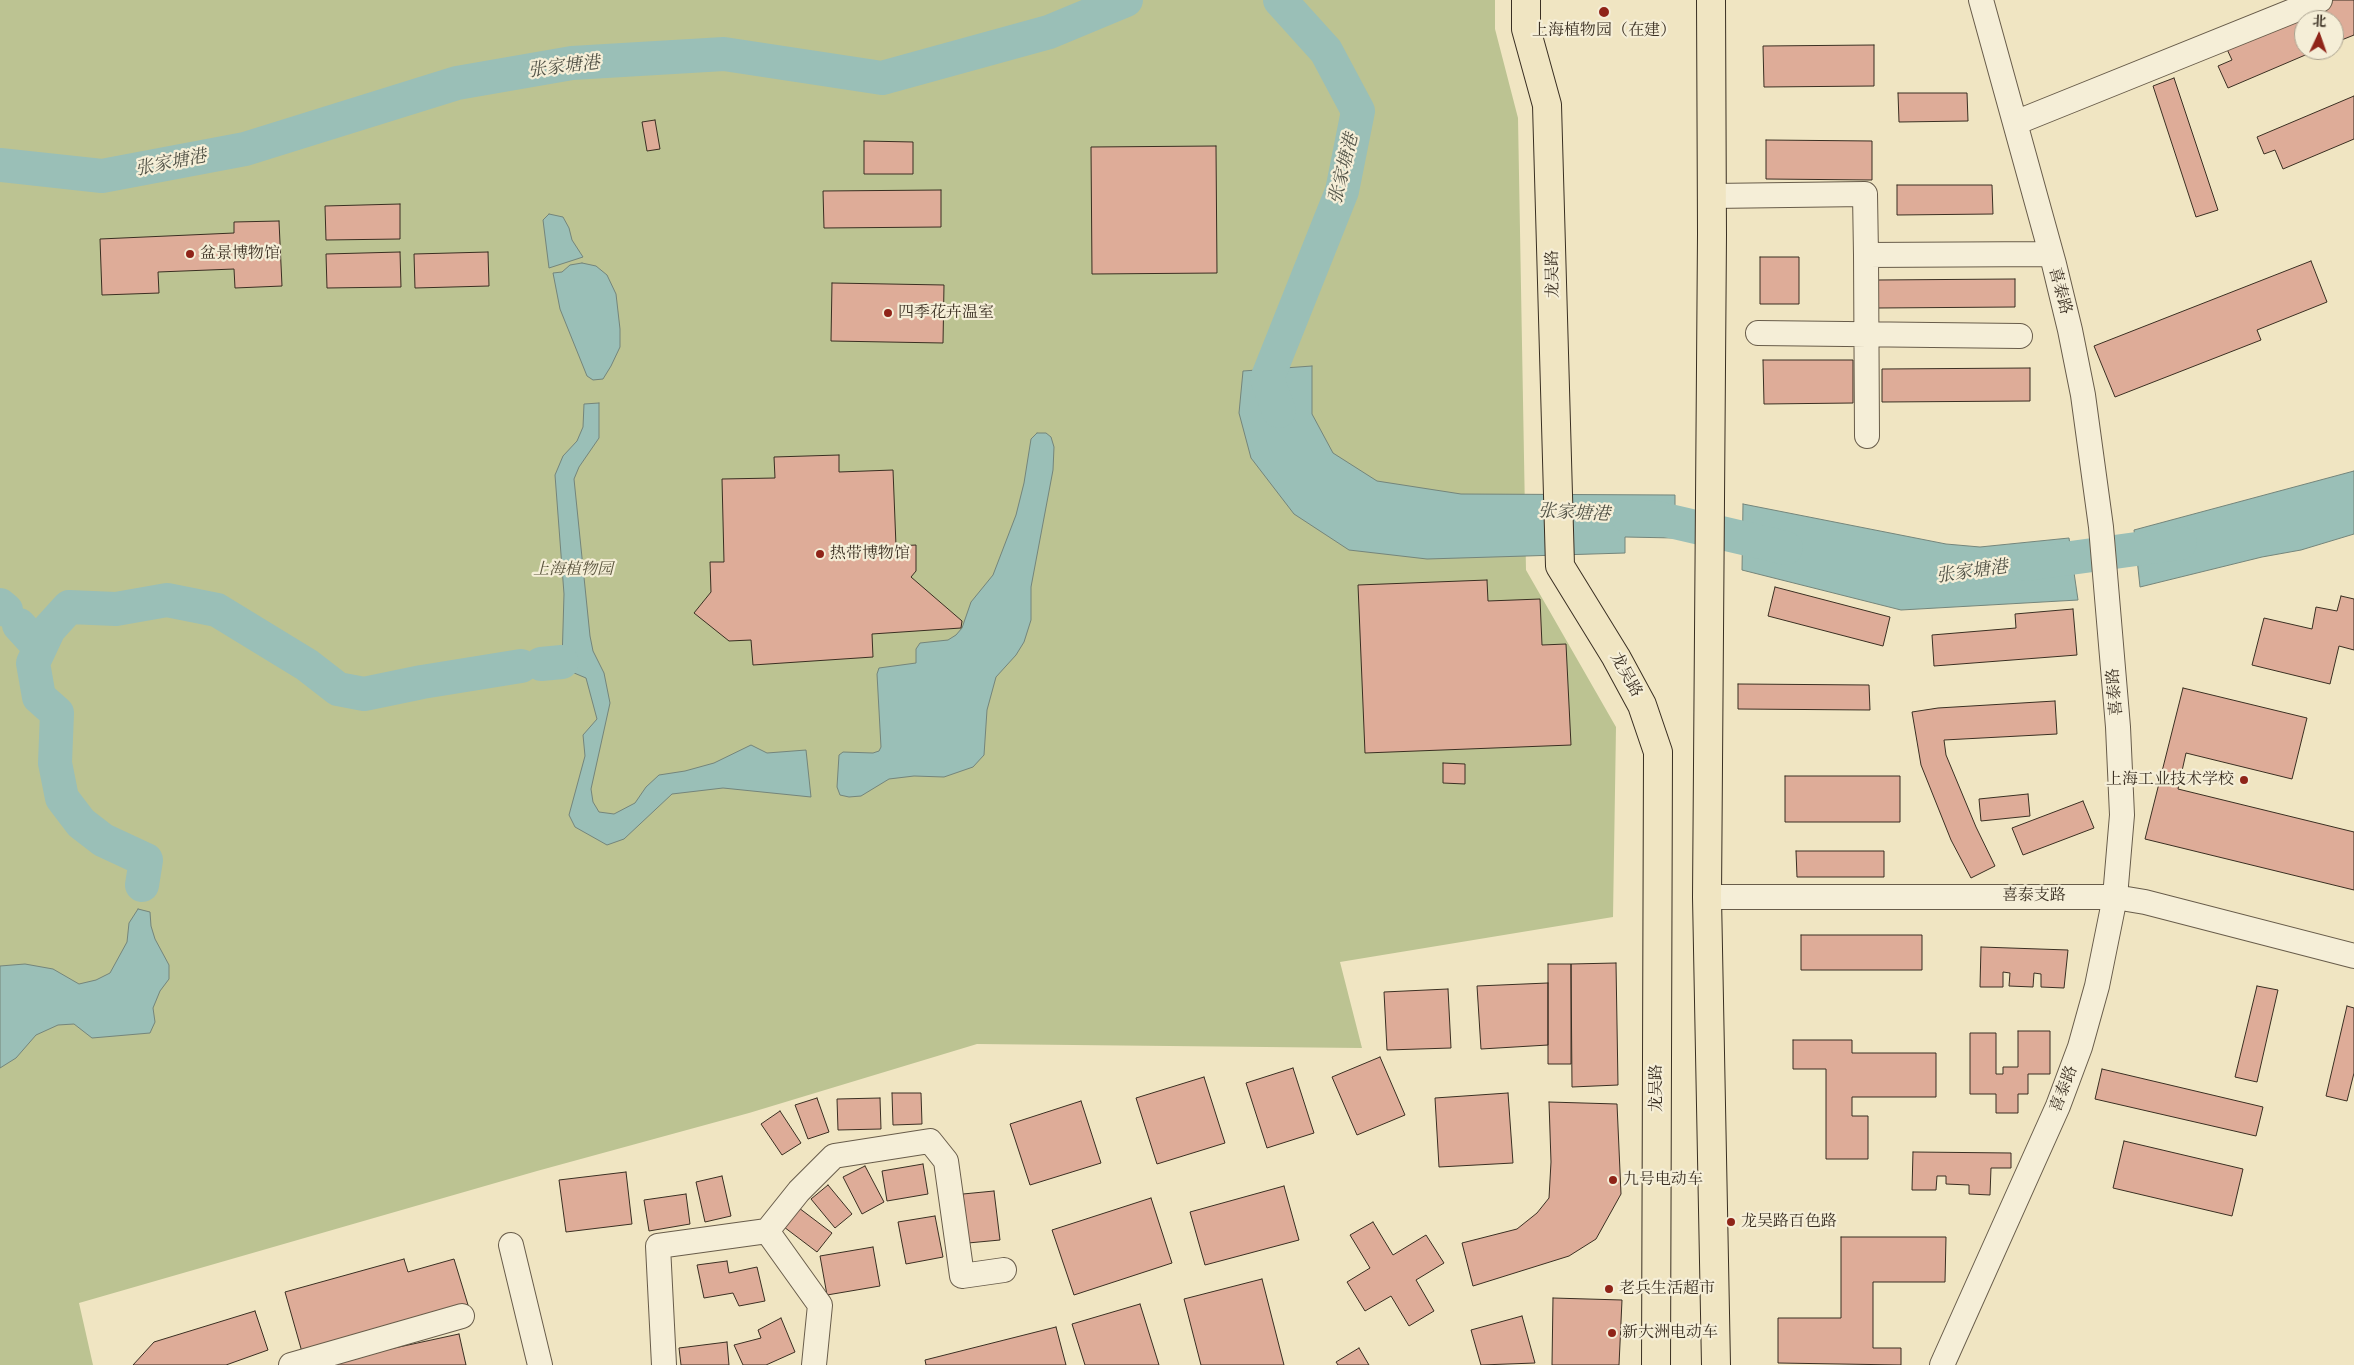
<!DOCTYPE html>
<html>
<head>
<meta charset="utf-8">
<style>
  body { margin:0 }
  #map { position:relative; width:2354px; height:1365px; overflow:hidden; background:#f0e5c2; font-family:"EB Garamond","Noto Serif SC",serif }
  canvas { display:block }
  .north { position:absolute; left:2294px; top:10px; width:50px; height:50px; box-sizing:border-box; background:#f5eed7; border:1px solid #aaa28f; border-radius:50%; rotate:3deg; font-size:14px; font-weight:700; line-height:20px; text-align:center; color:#3a2f22 }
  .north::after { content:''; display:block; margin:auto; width:18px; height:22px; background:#8f2418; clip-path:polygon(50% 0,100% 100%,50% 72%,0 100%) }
</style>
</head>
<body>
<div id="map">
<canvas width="2354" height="1365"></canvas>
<div class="north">北</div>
</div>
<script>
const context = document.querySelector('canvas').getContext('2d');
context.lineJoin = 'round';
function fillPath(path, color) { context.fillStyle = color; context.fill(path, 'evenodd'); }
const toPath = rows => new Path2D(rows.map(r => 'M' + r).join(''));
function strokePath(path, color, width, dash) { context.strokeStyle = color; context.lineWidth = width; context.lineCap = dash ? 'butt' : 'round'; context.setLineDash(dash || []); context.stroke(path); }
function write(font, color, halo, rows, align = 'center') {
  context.font = font + ' "EB Garamond","Noto Serif SC",serif'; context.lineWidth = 4.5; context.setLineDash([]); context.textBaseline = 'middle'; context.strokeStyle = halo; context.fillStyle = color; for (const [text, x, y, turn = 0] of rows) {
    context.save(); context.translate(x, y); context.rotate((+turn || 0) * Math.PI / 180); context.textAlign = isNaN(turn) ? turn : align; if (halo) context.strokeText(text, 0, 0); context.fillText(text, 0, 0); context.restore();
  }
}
const green = toPath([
  [0,0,1495,0,1495,29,1518,118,1526,570,1616,727,1613,917,1340,962,1362,1048,977,1044,749,1113,537,1171,79,1303,93,1365,0,1365]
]);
const water = toPath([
  [549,214,563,217,569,228,572,240,583,257,549,268,543,220,549,214],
  [582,263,596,266,607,275,616,294,620,329,620,347,611,366,603,379,593,380,587,376,560,309,553,273,562,272,570,265,582,263],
  [1312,366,1312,414,1333,453,1377,481,1461,494,1675,495,1675,538,1625,537,1625,553,1427,559,1349,550,1294,514,1251,458,1239,413,1243,371,1312,366],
  [599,403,599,438,579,467,574,479,590,636,593,651,604,673,610,703,591,789,593,802,599,812,614,814,635,803,646,787,659,775,685,771,714,763,751,745,767,753,806,750,811,797,723,788,672,794,624,839,607,845,575,827,569,815,585,756,583,735,597,719,586,678,567,670,562,662,564,594,555,475,563,456,577,441,583,427,584,404,599,403],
  [1037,433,1046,433,1051,437,1054,447,1053,470,1031,587,1031,620,1024,642,1016,655,996,677,987,710,984,755,973,767,944,777,914,776,889,779,861,796,849,797,840,795,837,787,839,755,843,752,873,753,879,751,881,747,877,674,879,668,916,663,916,649,920,643,948,640,956,635,962,628,971,602,993,575,1016,515,1024,483,1031,439,1037,433],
  [2354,471,2354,534,2301,550,2262,557,2140,587,2134,530,2354,471],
  [1743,504,1946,544,1980,547,2069,538,2078,600,1901,610,1742,570,1743,504],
  [138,909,150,912,151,926,155,939,169,965,169,979,160,991,153,1008,155,1022,150,1033,92,1038,74,1024,58,1025,36,1035,16,1058,0,1068,0,966,25,964,53,969,79,984,96,980,110,973,127,942,129,923,138,909]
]);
const river = toPath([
  [0,165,102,176,245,149,457,83,572,63,724,54,882,78,1049,32,1126,0],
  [1279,411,1267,379,1342,191,1358,111,1326,51,1280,0],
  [1628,516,1657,518,1786,548],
  [2027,564,2180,543],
  [0,605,6,610],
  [19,625,40,648],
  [541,664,562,662],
  [142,885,146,860,103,840,81,823,62,798,55,763,57,713,39,697,33,663,49,629,69,607,116,609,167,600,217,610,307,665,338,689,364,694,422,682,521,666]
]);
const building = toPath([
  [2333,0,2354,0,2354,35,2334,43,2334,20,2304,20,2304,50,2317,50,2228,88,2218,66,2232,60,2225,45,2333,0],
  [1874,45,1874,86,1764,87,1763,46,1874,45],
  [2174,78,2218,210,2196,217,2153,86,2174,78],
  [1898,93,1967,93,1968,121,1899,122,1898,93],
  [2354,96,2354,139,2283,169,2275,150,2264,154,2257,137,2354,96],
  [655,120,660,149,647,151,642,122,655,120],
  [1766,140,1872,141,1872,180,1766,179,1766,140],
  [864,141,913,142,913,174,864,174,864,141],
  [1216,146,1217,273,1092,274,1091,147,1216,146],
  [1897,185,1992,185,1993,214,1897,215,1897,185],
  [941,190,941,227,824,228,823,191,941,190],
  [400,204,400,239,326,240,325,206,400,204],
  [279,221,282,286,235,288,234,269,158,272,159,293,102,295,100,239,234,233,234,222,279,221],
  [400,252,401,287,327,288,326,254,400,252],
  [488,252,489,286,415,288,414,254,488,252],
  [1760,257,1799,257,1799,304,1760,304,1760,257],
  [2311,261,2327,302,2257,330,2261,340,2115,397,2094,346,2311,261],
  [2015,279,2015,307,1878,308,1877,280,2015,279],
  [832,283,944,285,943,343,831,341,832,283],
  [1763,360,1853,360,1853,403,1764,404,1763,360],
  [2030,368,2030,401,1882,402,1882,369,2030,368],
  [839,455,839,472,893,470,896,546,916,545,916,571,911,577,962,621,961,628,872,634,873,657,753,665,751,640,729,641,694,613,711,592,710,562,724,562,722,479,775,478,774,457,839,455],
  [1487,580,1488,601,1540,599,1542,645,1566,644,1571,745,1365,753,1358,585,1487,580],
  [1775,587,1890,617,1883,646,1768,616,1775,587],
  [2341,596,2354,599,2354,650,2339,646,2330,684,2252,665,2264,618,2312,629,2316,607,2337,611,2341,596],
  [2073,609,2077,655,1934,666,1932,635,2016,628,2015,614,2073,609],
  [1738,684,1869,685,1870,710,1738,709,1738,684],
  [2183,688,2307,718,2292,779,2186,753,2178,789,2354,832,2354,890,2145,839,2183,688],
  [2055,701,2057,734,1944,740,1946,755,1976,827,1995,866,1971,878,1951,840,1921,765,1912,712,1938,708,2055,701],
  [1443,763,1465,764,1465,784,1443,783,1443,763],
  [1785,776,1900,776,1900,822,1785,822,1785,776],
  [2028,794,2030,816,1981,821,1979,799,2028,794],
  [2083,801,2094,828,2023,855,2012,828,2083,801],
  [1796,851,1884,851,1884,877,1797,877,1796,851],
  [1801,935,1922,935,1922,970,1801,970,1801,935],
  [1981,947,2068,950,2064,988,2041,987,2041,974,2034,973,2033,987,2009,986,2010,973,2003,972,2003,987,1980,987,1981,947],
  [1616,963,1618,1085,1572,1087,1571,964,1616,963],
  [1548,964,1571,964,1571,1064,1548,1064,1548,964],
  [1548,983,1548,1045,1481,1049,1477,986,1548,983],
  [2257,986,2278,990,2257,1082,2235,1077,2257,986],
  [1448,989,1451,1048,1387,1050,1384,992,1448,989],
  [2347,1006,2354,1008,2354,1073,2347,1101,2326,1096,2347,1006],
  [2018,1031,2050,1031,2050,1074,2028,1074,2028,1094,2018,1094,2018,1113,1996,1113,1996,1094,1970,1094,1970,1033,1996,1033,1996,1074,2003,1074,2003,1067,2018,1067,2018,1031],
  [1793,1040,1852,1040,1852,1053,1936,1053,1936,1097,1852,1097,1852,1116,1868,1116,1868,1159,1826,1159,1826,1069,1793,1069,1793,1040],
  [1380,1057,1405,1115,1357,1135,1332,1077,1380,1057],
  [1293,1068,1314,1133,1267,1148,1246,1083,1293,1068],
  [2102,1069,2263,1107,2256,1136,2095,1099,2102,1069],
  [1204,1077,1225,1143,1157,1164,1136,1098,1204,1077],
  [892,1093,921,1093,922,1124,893,1125,892,1093],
  [1508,1093,1513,1163,1439,1167,1435,1098,1508,1093],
  [817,1098,829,1132,808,1139,795,1105,817,1098],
  [880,1098,881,1129,838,1130,837,1099,880,1098],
  [1081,1101,1101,1163,1030,1185,1010,1124,1081,1101],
  [1549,1102,1617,1104,1621,1194,1596,1239,1569,1256,1473,1286,1462,1243,1517,1229,1537,1213,1549,1198,1551,1162,1549,1102],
  [780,1111,801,1143,782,1155,761,1124,780,1111],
  [2124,1141,2243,1169,2232,1216,2113,1188,2124,1141],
  [1913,1152,2011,1153,2011,1168,1991,1168,1990,1195,1969,1194,1969,1185,1946,1184,1946,1176,1937,1176,1936,1190,1912,1190,1913,1152],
  [923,1164,928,1194,887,1201,882,1171,923,1164],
  [865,1166,884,1202,862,1214,843,1177,865,1166],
  [626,1172,632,1224,566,1232,559,1180,626,1172],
  [722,1176,731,1216,705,1222,696,1182,722,1176],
  [828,1185,852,1214,835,1228,811,1199,828,1185],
  [1284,1186,1299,1240,1205,1265,1190,1212,1284,1186],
  [994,1191,1000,1240,968,1243,963,1194,994,1191],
  [686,1194,690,1224,649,1231,644,1200,686,1194],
  [1151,1198,1172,1263,1074,1295,1052,1230,1151,1198],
  [799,1208,832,1233,817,1252,784,1227,799,1208],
  [935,1216,943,1257,906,1264,898,1222,935,1216],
  [1373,1222,1393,1255,1426,1235,1444,1263,1416,1280,1434,1311,1409,1326,1391,1296,1365,1311,1347,1282,1370,1268,1350,1235,1373,1222],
  [1841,1237,1946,1237,1945,1282,1873,1282,1873,1348,1901,1348,1901,1365,1778,1363,1778,1318,1841,1318,1841,1237],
  [873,1247,880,1286,827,1295,820,1256,873,1247],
  [404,1259,408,1272,454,1259,468,1305,302,1352,285,1292,404,1259],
  [727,1261,729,1273,757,1267,765,1301,739,1306,733,1293,704,1298,697,1265,727,1261],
  [1262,1279,1284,1365,1201,1365,1184,1299,1262,1279],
  [1553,1298,1622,1300,1619,1365,1552,1365,1553,1298],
  [1140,1304,1159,1365,1085,1365,1072,1324,1140,1304],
  [255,1311,268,1350,226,1365,133,1365,154,1342,255,1311],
  [1522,1316,1535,1363,1481,1365,1471,1330,1522,1316],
  [781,1318,795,1352,766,1365,743,1365,734,1345,761,1338,758,1330,781,1318],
  [1056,1327,1066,1365,926,1365,925,1360,1056,1327],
  [459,1334,466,1365,316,1365,459,1334],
  [727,1342,729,1365,681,1365,679,1348,727,1342],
  [1359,1348,1369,1365,1338,1365,1336,1362,1359,1348]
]);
const minor = toPath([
  [2015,123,2320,0],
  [1712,196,1865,194,1866,255],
  [1758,333,2020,336],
  [1867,436,1866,255,2051,254],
  [1707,897,2115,897,2145,902,2354,956],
  [511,1245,540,1365],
  [291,1365,462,1316],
  [664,1365,658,1246,767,1231],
  [814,1365,820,1305,767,1231,799,1191,834,1156,930,1141,946,1161,962,1276,1004,1270],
  [1942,1365,2058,1106,2080,1047,2097,986,2115,897,2122,815,2118,727,2101,527,2083,395,2070,330,2054,264,1981,0]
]);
const major = toPath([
  [1526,0,1526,29,1547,105,1560,566,1616,657,1642,705,1658,752,1656,1365],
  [1711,0,1712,234,1707,897,1716,1365]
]);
const markers = [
  [1604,12,6,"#8f2418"],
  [190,254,5,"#8f2418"],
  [888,313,5,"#8f2418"],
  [820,554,5,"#8f2418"],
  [2244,780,5,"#8f2418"],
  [1613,1180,5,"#8f2418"],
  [1731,1222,5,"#8f2418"],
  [1609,1289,5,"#8f2418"],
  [1612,1333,5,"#8f2418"]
];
const poiNames = [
  ["上海植物园（在建）",1604,31,"center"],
  ["盆景博物馆",200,254],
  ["四季花卉温室",898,313],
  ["热带博物馆",830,554],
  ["上海工业技术学校",2234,780,"right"],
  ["九号电动车",1623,1180],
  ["龙吴路百色路",1741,1222],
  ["老兵生活超市",1619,1289],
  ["新大洲电动车",1622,1333]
];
const streetNames = [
  ["龙吴路",1553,274,-91],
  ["喜泰路",2060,291,75],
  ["龙吴路",1626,675,61],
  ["喜泰路",2115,692,-95],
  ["喜泰支路",2034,896],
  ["龙吴路",1657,1088,-90],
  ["喜泰路",2064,1089,-69]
];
const parkNames = [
  ["上海植物园",573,570]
];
const waterNames = [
  ["张家塘港",564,67,-7],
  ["张家塘港",171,163,-11],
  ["张家塘港",1344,169,-76],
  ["张家塘港",1574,513,3],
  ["张家塘港",1972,572,-8]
];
fillPath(green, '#bcc392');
fillPath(water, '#9abfb7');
strokePath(water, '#74857b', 1);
strokePath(river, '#9abfb7', 34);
fillPath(building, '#deac98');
strokePath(building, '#3a2f22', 1);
strokePath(minor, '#685c4a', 26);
strokePath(major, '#3a2f22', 30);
strokePath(minor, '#f5eed7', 24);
strokePath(major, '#f0e5c2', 28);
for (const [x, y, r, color] of markers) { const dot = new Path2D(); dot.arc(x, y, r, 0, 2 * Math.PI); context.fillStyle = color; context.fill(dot); strokePath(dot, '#f5eed7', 2); }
write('16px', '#3a2f22', '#f5eed7', poiNames, 'left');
write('16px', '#3a2f22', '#f5eed7', streetNames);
write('italic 16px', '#5a543e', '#f5eed7', parkNames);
write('italic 18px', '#525347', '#f5eed7', waterNames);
</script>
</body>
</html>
